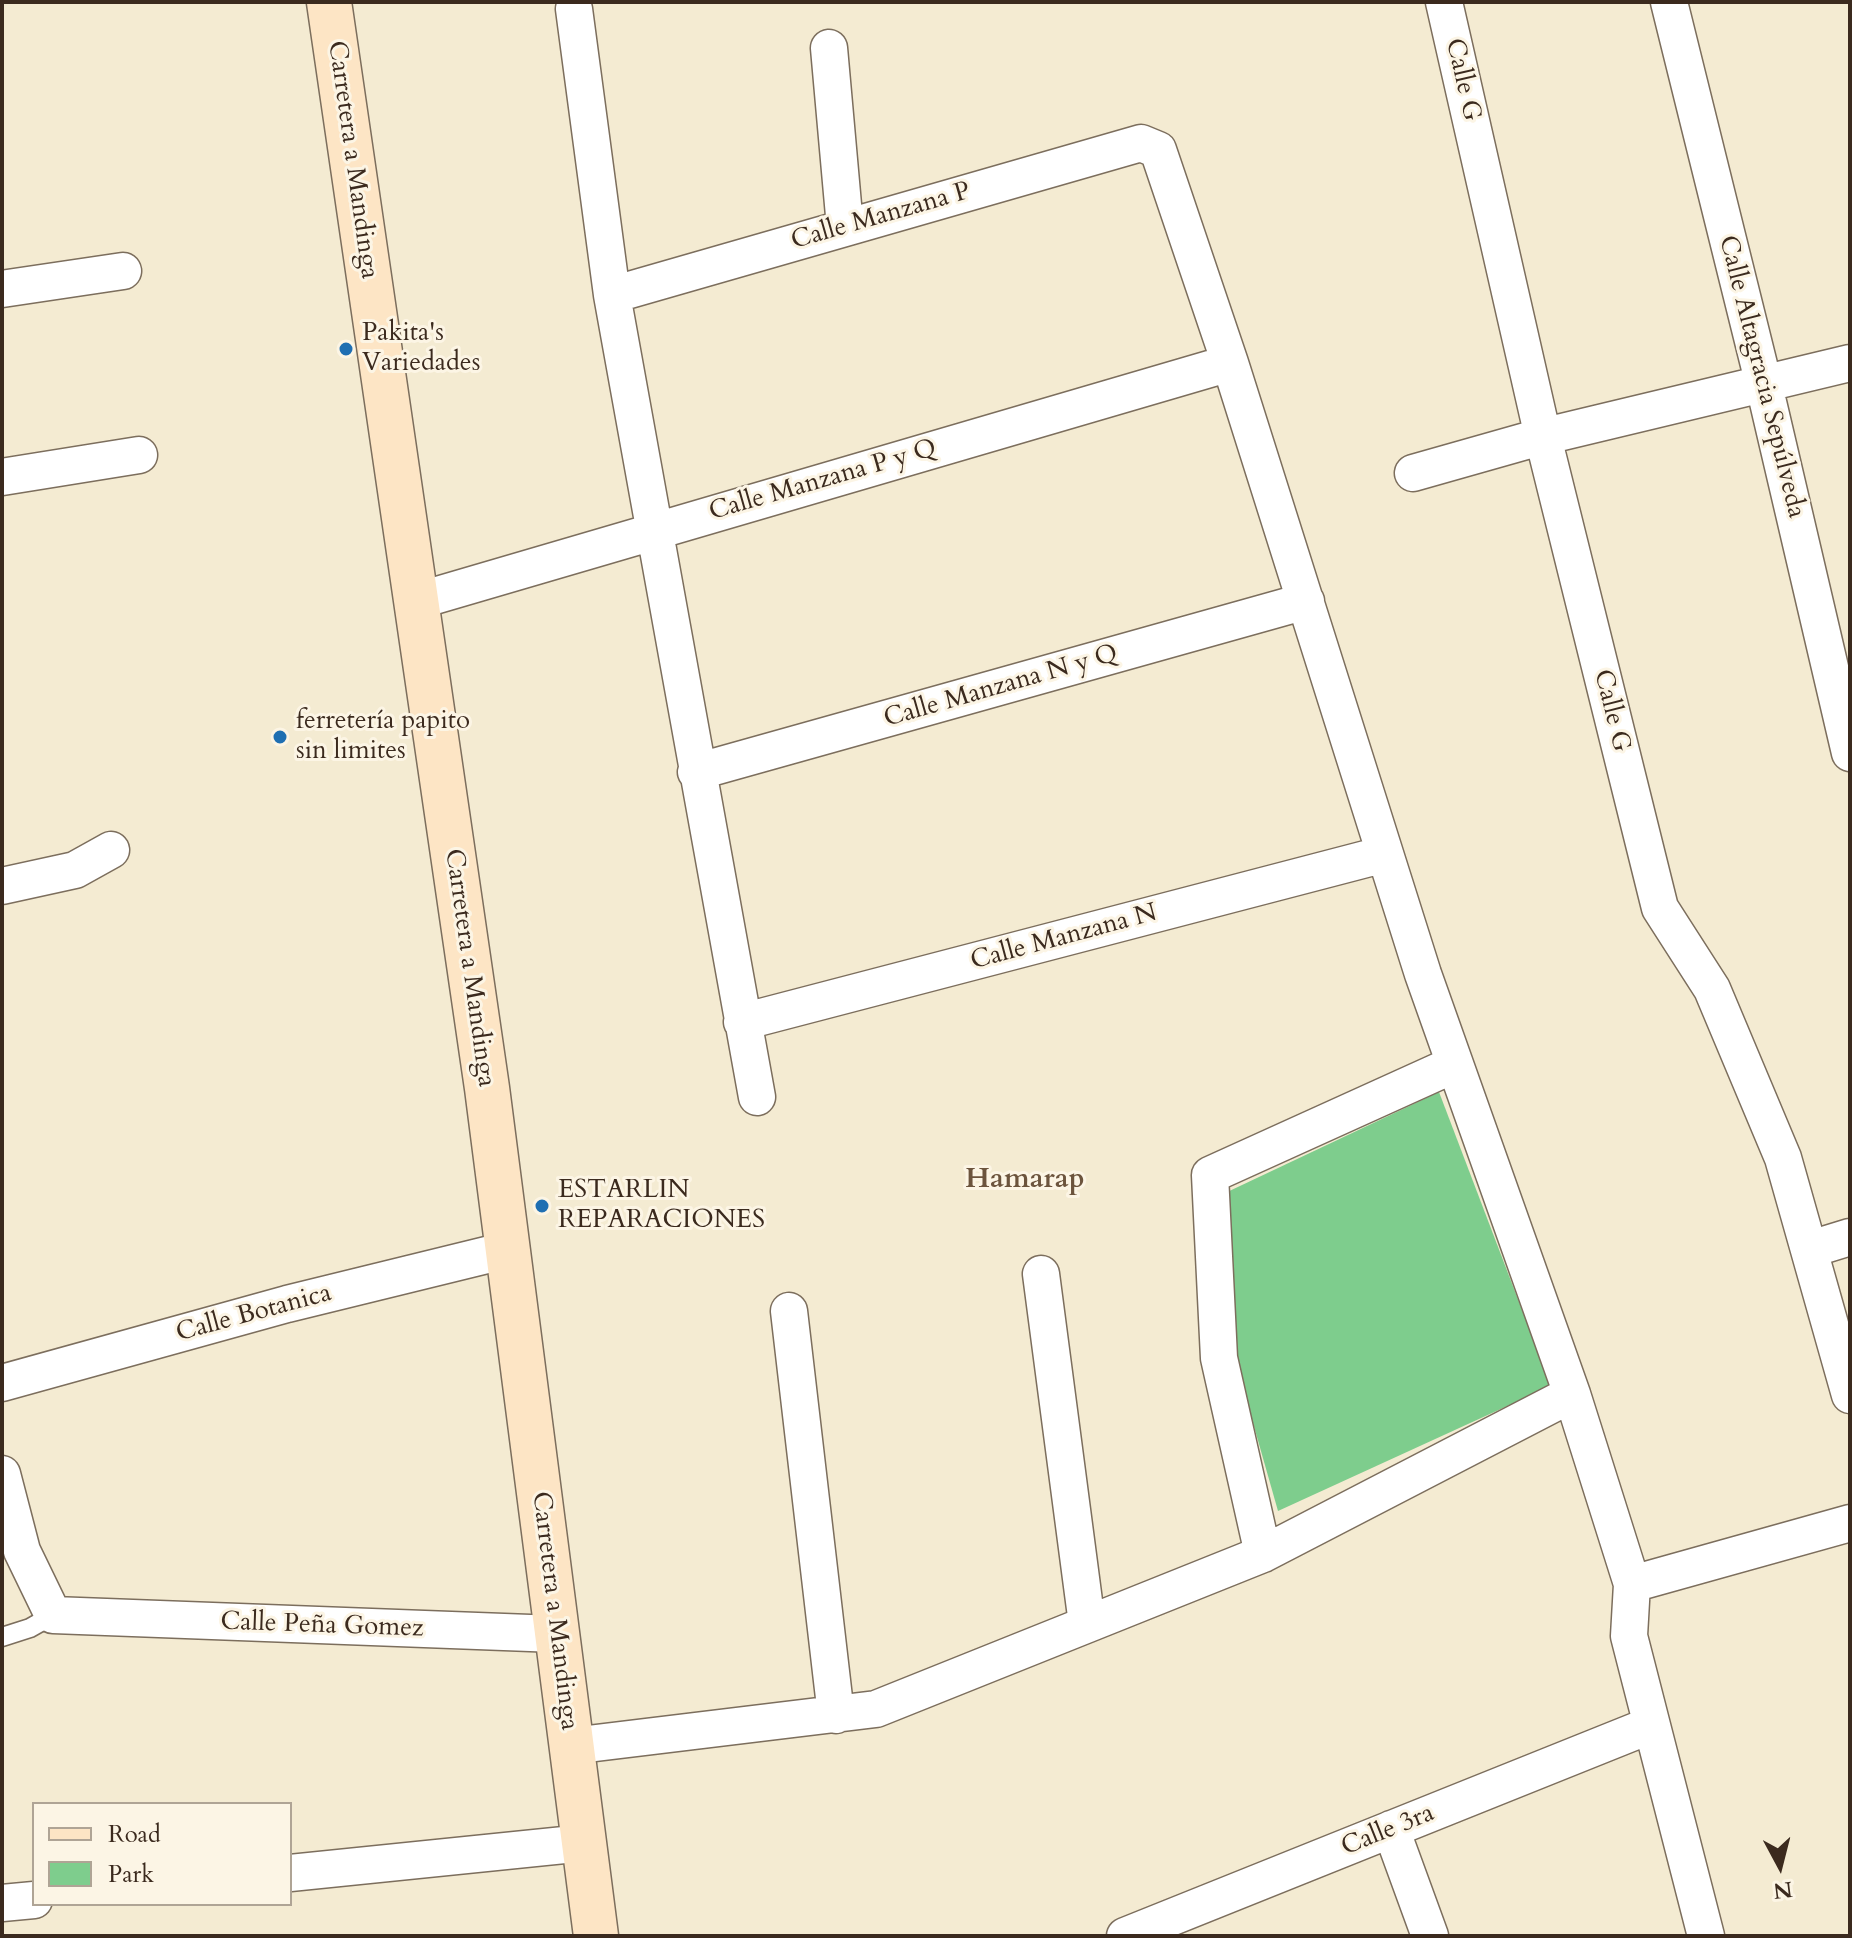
<!DOCTYPE html>
<html>
<head>
<meta charset="utf-8">
<style>
  body { margin:0 }
  #map { position:relative; width:1852px; height:1938px; overflow:hidden; background:#f4ebd2; font-family:Cardo,serif }
  canvas { display:block }
  .frame { position:absolute; inset:0; border:4px solid #3b2a1e; pointer-events:none }
  .legend { position:absolute; left:32px; top:1802px; width:260px; height:104px; box-sizing:border-box; background:#fcf5e5; border:2px solid #afa495; margin:0; padding:10px 14px; list-style:none; font-size:24px; color:#3b2a1e }
  .legend li { display:flex; align-items:center; gap:16px; height:40px }
  .legend b { width:40px; border:2px solid #afa495 }
  .north { position:absolute; left:1740px; top:1826px; width:80px; height:80px; -webkit-text-stroke:6px #fcf5e5; paint-order:stroke; rotate:173deg; font-size:22px; font-weight:700; line-height:32px; text-align:center; color:#3b2a1e }
  .north::after { content:''; display:block; margin:auto; width:28px; height:36px; background:#3b2a1e; clip-path:polygon(50% 0,100% 100%,50% 72%,0 100%) }
</style>
</head>
<body>
<div id="map">
<canvas width="1852" height="1938"></canvas>
<div class="frame"></div>
<ul class="legend">
<li><b style="height:10px;background:#fde5c5"></b>Road</li>
<li><b style="height:22px;background:#7ecd8d"></b>Park</li>
</ul>
<div class="north">N</div>
</div>
<script>
const context = document.querySelector('canvas').getContext('2d');
context.lineJoin = 'round';
function fillPath(path, color) { context.fillStyle = color; context.fill(path, 'evenodd'); }
const toPath = rows => new Path2D(rows.map(r => 'M' + r).join(''));
function strokePath(path, color, width, dash) { context.strokeStyle = color; context.lineWidth = width; context.lineCap = dash ? 'butt' : 'round'; context.setLineDash(dash || []); context.stroke(path); }
function write(font, color, halo, rows, align = 'center') {
  context.font = font + ' Cardo,serif'; context.lineWidth = 6; context.setLineDash([]); context.textBaseline = 'middle'; context.strokeStyle = halo; context.fillStyle = color; for (const [text, x, y, turn = 0] of rows) {
    context.save(); context.translate(x, y); context.rotate((+turn || 0) * Math.PI / 180); context.textAlign = isNaN(turn) ? turn : align; if (halo) context.strokeText(text, 0, 0); context.fillText(text, 0, 0); context.restore();
  }
}
const green = toPath([
  [1439,1092,1551,1386,1278,1511,1234,1356,1223,1194]
]);
const lane = toPath([
  [2,1637,30,1628,53,1615]
]);
const street = toPath([
  [1444,2,1543,437,1660,908,1712,989,1783,1158,1850,1395],
  [1669,2,1764,385,1850,753],
  [574,9,612,295,757,1097],
  [829,48,845,227],
  [2,289,123,271],
  [612,295,1141,143,1158,150,1230,363,1423,974,1572,1394,1632,1584,1629,1636,1706,1936],
  [1413,473,1533,439,1850,363],
  [2,477,139,455],
  [417,601,1230,363],
  [696,772,1306,601],
  [2,886,75,870,111,850],
  [742,1022,1385,854],
  [1811,1249,1850,1237],
  [1041,1274,1087,1624],
  [789,1311,836,1715],
  [2,1383,287,1304,507,1250],
  [2,1474,22,1551,53,1615,557,1634],
  [1263,1554,1219,1358,1210,1175,1455,1064],
  [1632,1584,1850,1523],
  [571,1746,876,1709,1263,1554,1572,1394],
  [1391,1829,1430,1936],
  [290,1873,584,1843],
  [2,1903,34,1900],
  [1125,1936,1651,1725]
]);
const secondary = toPath([
  [329,2,487,1088,596,1936]
]);
const markers = [
  [346,349,8,"#1f6fb2"],
  [280,737,8,"#1f6fb2"],
  [542,1206,8,"#1f6fb2"]
];
const streetNames = [
  ["Calle G",1462,80,77],
  ["Carretera a Mandinga",352,160,82],
  ["Calle Manzana P",881,217,-16],
  ["Calle Altagracia Sepúlveda",1761,377,76],
  ["Calle Manzana P y Q",823,481,-16],
  ["Calle Manzana N y Q",1001,687,-16],
  ["Calle G",1611,711,76],
  ["Calle Manzana N",1064,938,-15],
  ["Carretera a Mandinga",469,968,82],
  ["Calle Botanica",254,1314,-15],
  ["Carretera a Mandinga",554,1611,83],
  ["Calle Peña Gomez",322,1626,2],
  ["Calle 3ra",1388,1831,-22]
];
const poiNames = [
  ["Pakita's",362,334],
  ["Variedades",362,364],
  ["ferretería papito",296,722],
  ["sin limites",296,752],
  ["ESTARLIN",558,1191],
  ["REPARACIONES",558,1221]
];
const neighbourhoodNames = [
  ["Hamarap",1025,1181]
];
fillPath(green, '#7ecd8d');
strokePath(lane, '#7c6e5d', 21);
strokePath(street, '#7c6e5d', 39);
strokePath(secondary, '#7c6e5d', 47);
strokePath(lane, '#fff', 18);
strokePath(street, '#fff', 36);
strokePath(secondary, '#fde5c5', 44);
for (const [x, y, r, color] of markers) { const dot = new Path2D(); dot.arc(x, y, r, 0, 2 * Math.PI); context.fillStyle = color; context.fill(dot); strokePath(dot, '#fcf5e5', 3); }
write('26px', '#3b2a1e', '#fcf5e5', streetNames);
write('26px', '#3b2a1e', '#fcf5e5', poiNames, 'left');
write('bold 28px', '#6c543d', '#fcf5e5', neighbourhoodNames);
</script>
</body>
</html>
